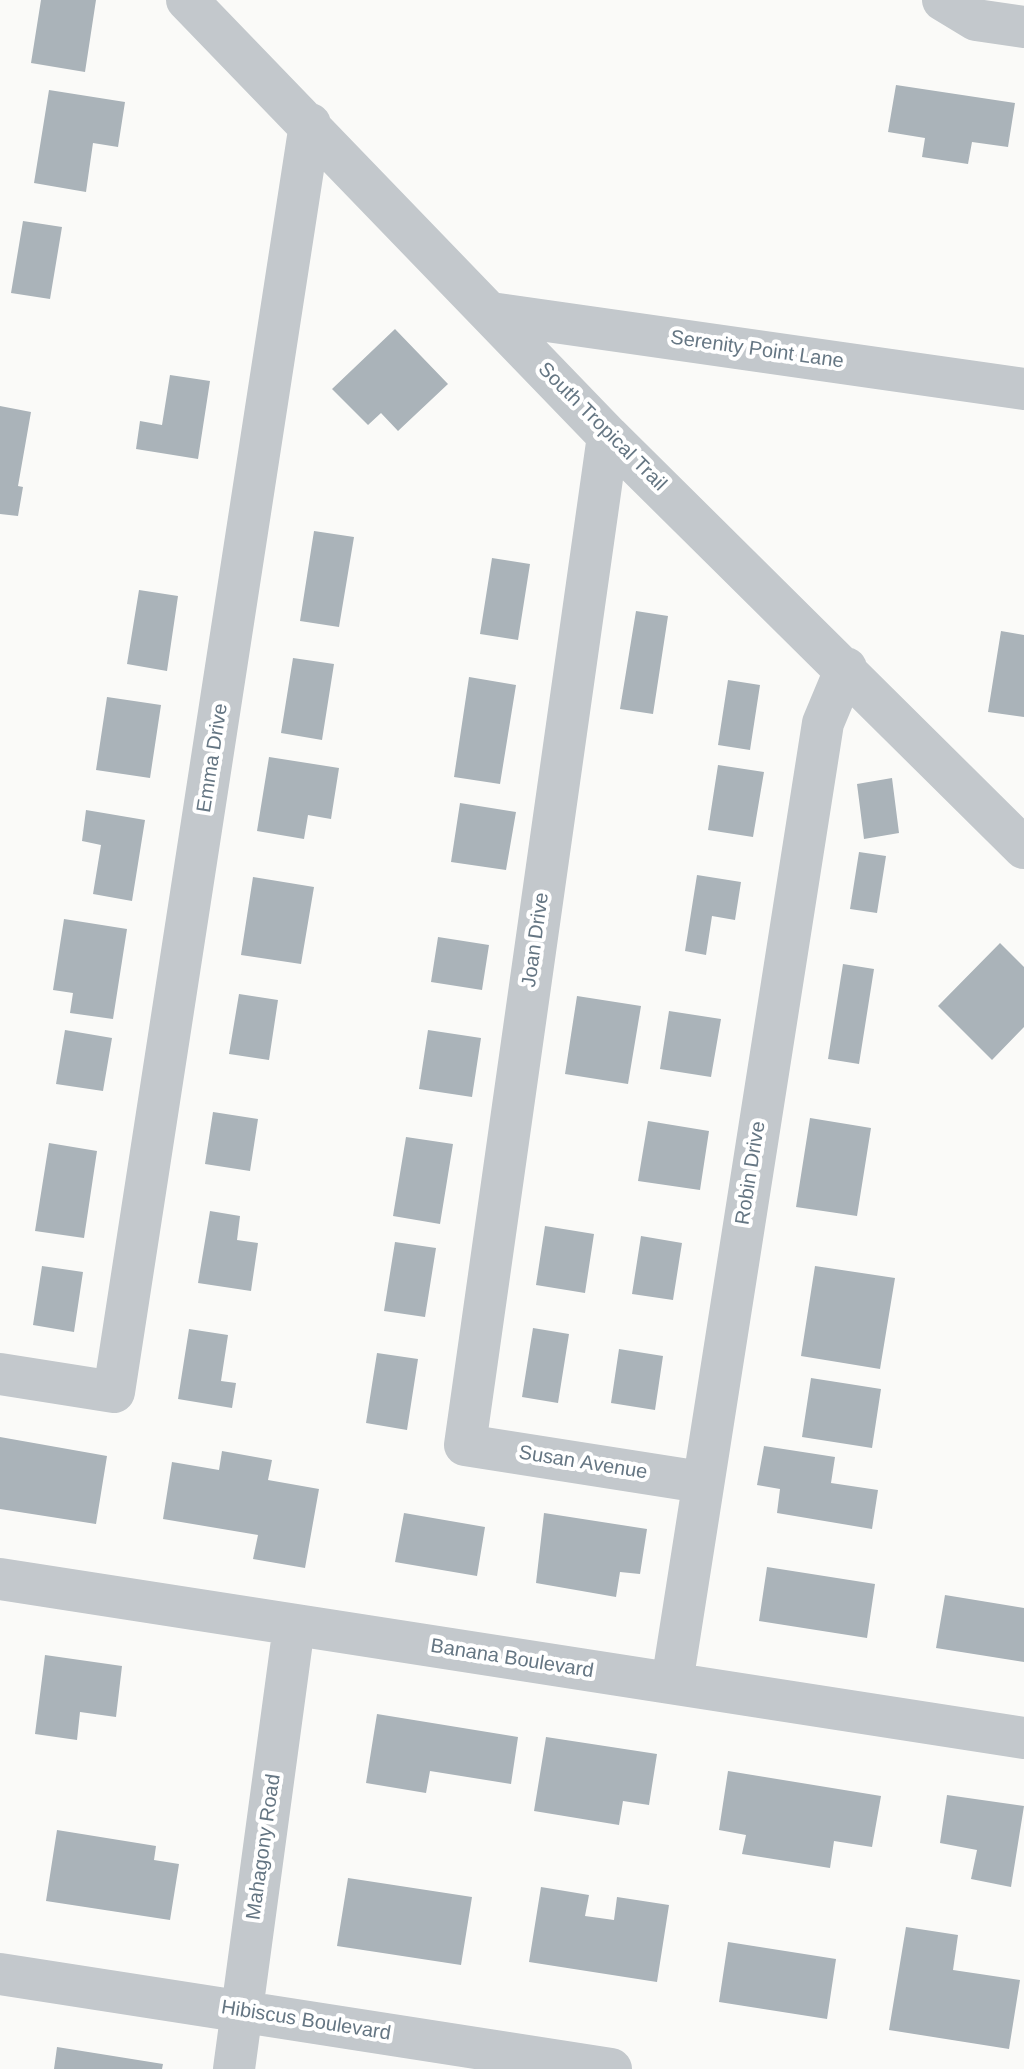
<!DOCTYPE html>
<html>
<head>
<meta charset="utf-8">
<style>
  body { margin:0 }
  canvas { display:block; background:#fafaf8 }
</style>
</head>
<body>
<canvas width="1024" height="2069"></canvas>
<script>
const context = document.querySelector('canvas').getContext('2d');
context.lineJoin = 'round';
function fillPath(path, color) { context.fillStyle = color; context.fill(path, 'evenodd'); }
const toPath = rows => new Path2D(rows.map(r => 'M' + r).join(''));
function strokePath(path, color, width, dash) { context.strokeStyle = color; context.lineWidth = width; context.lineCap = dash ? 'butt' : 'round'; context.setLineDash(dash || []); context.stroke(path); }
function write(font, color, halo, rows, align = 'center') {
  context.font = font + ' Arial,sans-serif'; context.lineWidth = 8; context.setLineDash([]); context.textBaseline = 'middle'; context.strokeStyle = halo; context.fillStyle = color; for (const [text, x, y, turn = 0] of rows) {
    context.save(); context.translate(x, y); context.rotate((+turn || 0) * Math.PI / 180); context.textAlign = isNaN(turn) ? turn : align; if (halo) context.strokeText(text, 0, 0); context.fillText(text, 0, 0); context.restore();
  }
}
const building = toPath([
  [41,0,96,0,85,72,31,63],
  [896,85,1015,103,1008,147,972,142,968,164,922,157,925,138,888,132],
  [49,90,125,102,118,147,93,143,86,192,34,183],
  [23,221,62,227,50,299,11,293],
  [395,329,448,384,398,431,381,413,368,425,332,389],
  [170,375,210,381,198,459,136,449,140,421,162,425],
  [0,406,31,412,18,486,23,487,18,516,0,514],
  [314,531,354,537,339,627,300,621],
  [492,558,530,564,518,640,480,634],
  [139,590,178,596,167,671,127,664],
  [636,611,668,616,653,714,620,709],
  [1001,631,1024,635,1024,717,988,712],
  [293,658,334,664,322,740,281,733],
  [469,677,516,685,500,784,454,777],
  [728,680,760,685,750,750,718,745],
  [107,697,161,705,150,778,96,770],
  [269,757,339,768,331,819,308,815,304,839,257,831],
  [718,765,764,772,753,837,708,830],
  [892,778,899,833,864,839,857,784],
  [460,803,516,812,506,870,451,862],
  [86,810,145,820,132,901,93,894,101,845,82,841],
  [859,852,886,856,877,913,850,909],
  [697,875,741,882,735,920,712,916,706,955,685,951],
  [253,877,314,887,301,964,241,955],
  [64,919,127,929,113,1019,70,1013,73,993,53,990],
  [438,937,489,945,482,990,431,982],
  [1000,943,1024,967,1024,1027,992,1060,938,1006],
  [843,964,874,969,859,1064,828,1059],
  [239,994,278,1000,269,1060,229,1054],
  [577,996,641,1006,628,1084,565,1074],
  [669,1011,721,1019,711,1077,660,1069],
  [65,1030,112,1038,103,1091,56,1084],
  [428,1030,481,1038,472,1097,419,1089],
  [213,1112,258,1119,250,1171,205,1164],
  [810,1118,871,1128,857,1216,796,1207],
  [648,1121,709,1131,700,1190,638,1181],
  [406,1137,453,1144,440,1224,393,1216],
  [49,1143,97,1151,84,1238,35,1231],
  [210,1211,240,1216,237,1240,258,1243,251,1291,198,1283],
  [545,1226,594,1234,585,1293,536,1285],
  [641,1236,682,1243,673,1300,632,1294],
  [395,1242,436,1248,425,1317,384,1311],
  [42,1266,83,1272,74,1332,33,1325],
  [815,1266,895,1278,880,1369,801,1356],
  [533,1328,569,1334,558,1403,522,1397],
  [189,1329,228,1335,221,1381,236,1383,232,1408,178,1399],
  [619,1349,663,1356,655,1410,611,1403],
  [377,1353,418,1359,407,1430,366,1423],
  [811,1378,881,1389,872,1448,802,1437],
  [0,1437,107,1456,96,1524,0,1509],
  [764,1446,835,1457,831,1483,878,1490,872,1529,777,1513,780,1489,757,1485],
  [222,1451,272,1460,268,1480,319,1489,305,1568,253,1559,258,1535,163,1519,172,1462,219,1470],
  [404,1513,485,1527,477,1576,395,1562],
  [544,1513,647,1529,640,1574,620,1572,616,1597,536,1583],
  [767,1567,875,1584,867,1638,759,1621],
  [945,1595,1024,1608,1024,1662,936,1648],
  [45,1655,122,1666,116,1717,80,1712,77,1740,35,1734],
  [377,1714,518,1737,511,1784,430,1771,426,1793,366,1783],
  [546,1737,657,1754,649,1805,623,1801,619,1825,534,1811],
  [728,1771,881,1796,872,1847,834,1841,830,1868,742,1854,746,1835,719,1830],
  [947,1795,1024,1806,1011,1887,971,1879,977,1850,940,1843],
  [57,1830,156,1846,154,1860,179,1864,170,1920,46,1901],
  [348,1878,472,1897,461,1965,337,1946],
  [541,1887,589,1895,585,1916,614,1920,617,1897,669,1905,657,1982,529,1962],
  [906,1927,958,1935,953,1970,1020,1980,1009,2049,889,2030],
  [728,1942,836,1959,827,2019,719,2002],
  [57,2047,163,2064,162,2069,54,2069]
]);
const minor = toPath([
  [187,0,608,436,1024,848],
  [943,0,976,20,1024,27],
  [491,313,1024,389],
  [608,436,465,1445,701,1482],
  [0,1374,114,1392,310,124],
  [0,1579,1024,1738],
  [672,1683,823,723,846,668],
  [0,1974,611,2069],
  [234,2069,294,1626]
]);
const streetNames = [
  ["Serenity Point Lane",757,350,8],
  ["South Tropical Trail",602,427,45],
  ["Emma Drive",213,758,-81],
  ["Joan Drive",536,940,-82],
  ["Robin Drive",751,1173,-81],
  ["Susan Avenue",583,1463,9],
  ["Banana Boulevard",512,1659,9],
  ["Mahagony Road",264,1847,-82],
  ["Hibiscus Boulevard",306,2021,9]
];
fillPath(building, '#aab3b9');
strokePath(minor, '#c3c8cc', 42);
write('20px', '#657683', '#fff', streetNames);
</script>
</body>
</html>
